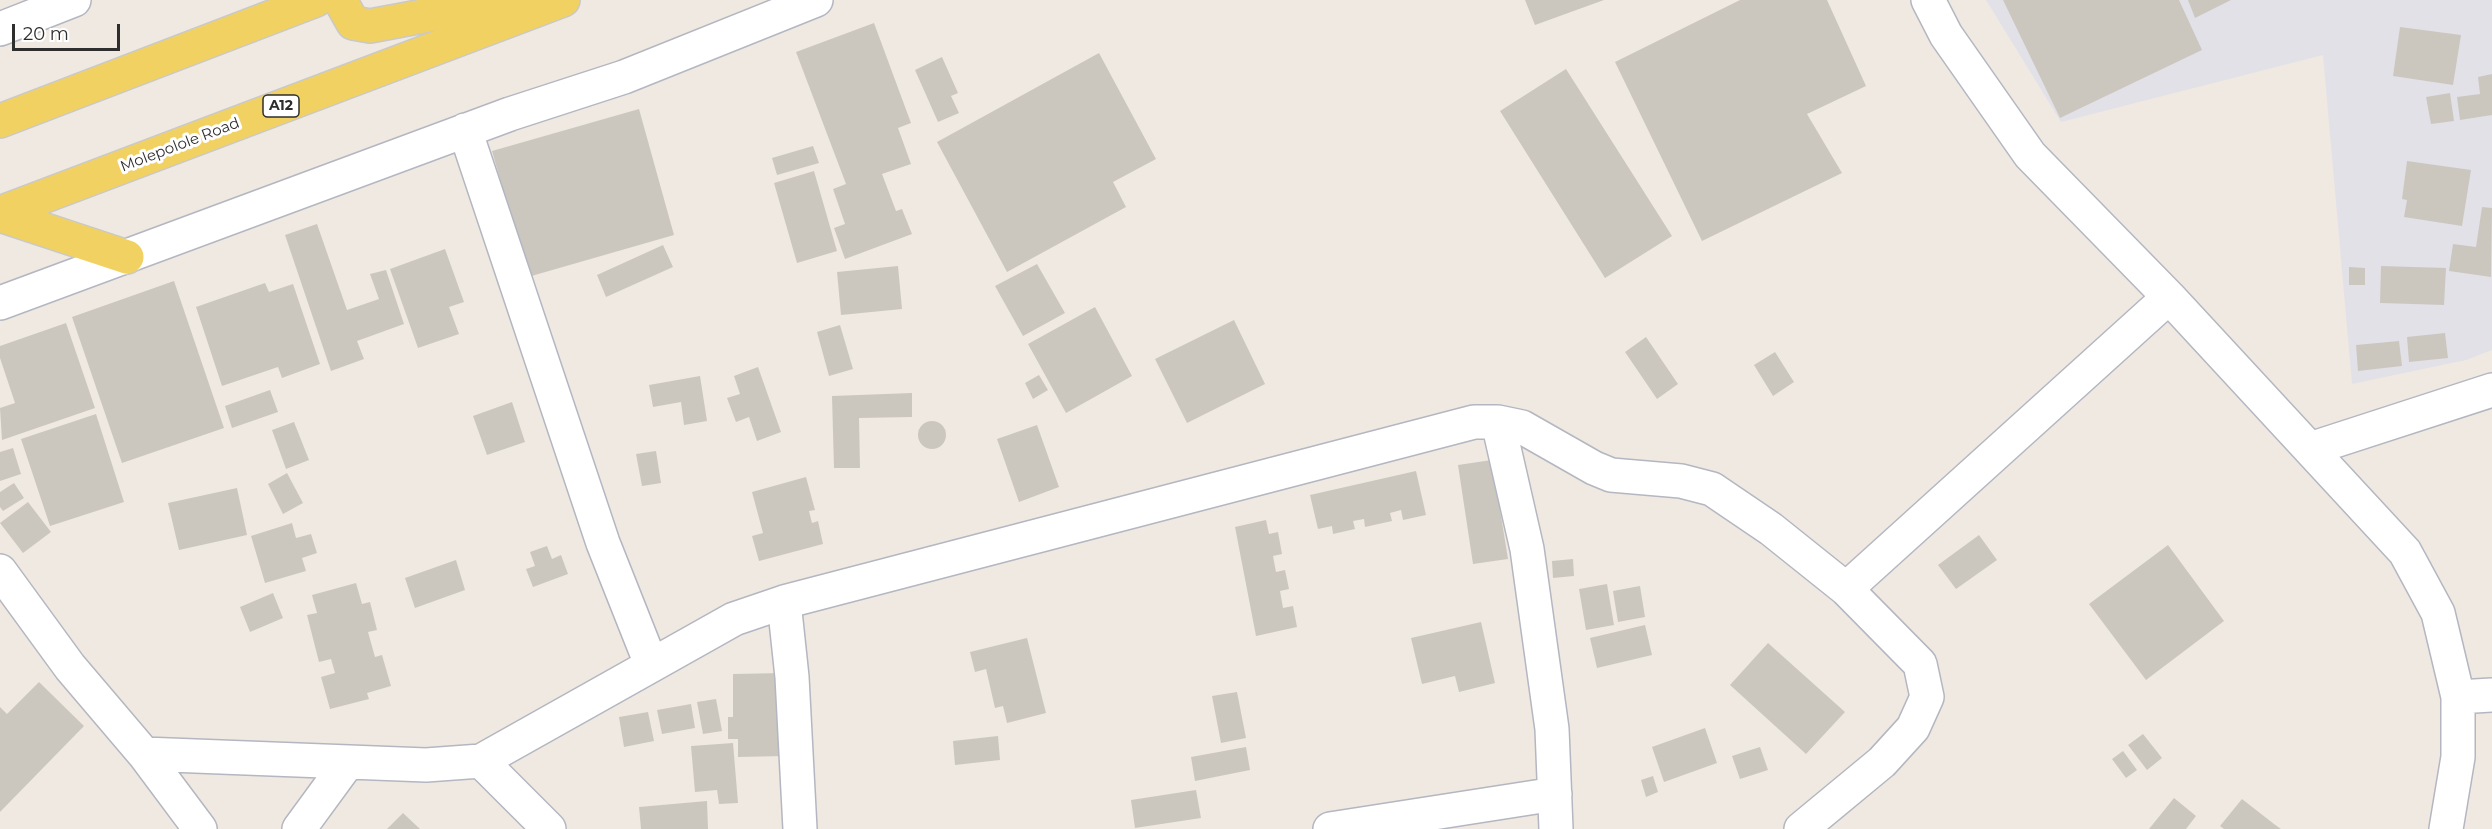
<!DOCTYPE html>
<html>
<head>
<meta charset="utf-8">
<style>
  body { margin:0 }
  #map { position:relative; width:2492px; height:829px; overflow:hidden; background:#efe9e1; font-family:Montserrat,sans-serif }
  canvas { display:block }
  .scale { position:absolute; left:12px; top:24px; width:108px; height:27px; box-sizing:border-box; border:3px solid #2e2e2e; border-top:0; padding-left:8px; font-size:18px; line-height:21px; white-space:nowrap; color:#2e2e2e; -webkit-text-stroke:4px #fff; paint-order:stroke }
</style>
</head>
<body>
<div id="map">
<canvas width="2492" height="829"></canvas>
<div class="scale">20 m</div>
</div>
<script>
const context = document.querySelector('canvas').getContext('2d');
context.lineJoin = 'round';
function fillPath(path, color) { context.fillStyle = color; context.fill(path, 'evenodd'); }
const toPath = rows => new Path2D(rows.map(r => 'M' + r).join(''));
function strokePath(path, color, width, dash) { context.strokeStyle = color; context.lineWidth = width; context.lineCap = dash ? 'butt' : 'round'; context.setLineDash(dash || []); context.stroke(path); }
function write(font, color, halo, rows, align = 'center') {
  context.font = font + ' Montserrat,sans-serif'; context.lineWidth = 6; context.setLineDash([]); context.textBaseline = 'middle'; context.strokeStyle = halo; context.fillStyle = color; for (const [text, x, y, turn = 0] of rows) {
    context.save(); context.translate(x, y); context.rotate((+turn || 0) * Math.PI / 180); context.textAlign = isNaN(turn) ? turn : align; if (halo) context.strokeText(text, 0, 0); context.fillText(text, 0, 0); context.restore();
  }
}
const industrial = toPath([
  [1986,0,2492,0,2492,350,2466,360,2352,384,2323,55,2061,122]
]);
const building = toPath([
  [1525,0,1604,0,1535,25],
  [1740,0,1827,0,1866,86,1807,114,1842,173,1702,241,1615,62],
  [2003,0,2179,0,2202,50,2060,118],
  [2188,0,2231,0,2195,18],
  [874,23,911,123,898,128,911,164,882,174,896,211,902,209,912,234,845,259,834,228,845,224,833,189,846,184,796,52],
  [2400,27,2461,35,2453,85,2393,76],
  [1099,53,1156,159,1113,182,1126,207,1007,272,937,142],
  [942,57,958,93,951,96,959,113,938,122,915,70],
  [1566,69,1672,236,1605,278,1500,111],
  [2492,74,2492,115,2460,120,2457,97,2480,94,2478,77],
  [2450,93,2454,121,2431,124,2426,97],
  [639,109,674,235,528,277,492,151],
  [813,146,819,163,777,175,772,158],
  [2407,161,2471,170,2462,226,2404,217,2407,200,2402,199],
  [814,171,837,251,797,263,774,183],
  [2482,207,2492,208,2491,277,2449,271,2453,244,2476,247],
  [317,224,347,310,379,299,370,274,386,270,404,324,357,341,364,359,331,371,285,235],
  [663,245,673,267,606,297,597,275],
  [445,249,464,302,449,307,459,334,418,348,390,269],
  [1037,264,1065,313,1023,336,995,286],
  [898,266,902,309,841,315,837,272],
  [2381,266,2446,268,2444,305,2380,303],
  [2349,267,2365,268,2365,285,2349,285],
  [174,281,224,428,122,463,72,317],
  [265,283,269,292,293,284,320,364,282,378,278,367,222,386,196,307],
  [1095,307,1132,376,1066,413,1028,344],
  [1234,320,1265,384,1187,423,1155,359],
  [66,323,95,408,2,440,0,408,15,403,0,358,0,346],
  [840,325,853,369,829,376,817,332],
  [2445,333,2448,358,2409,362,2407,337],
  [1646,337,1678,384,1657,399,1625,352],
  [2399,341,2402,366,2358,371,2356,345],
  [1775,352,1794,382,1773,396,1754,365],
  [758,367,781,432,757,441,749,417,736,422,727,398,740,394,734,376],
  [1039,375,1048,390,1033,399,1025,383],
  [700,376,707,421,684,425,681,402,653,407,649,385],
  [270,390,278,412,232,428,225,406],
  [912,393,912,417,859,418,860,468,834,468,832,396],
  [512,402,525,442,487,455,473,416],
  [96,414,124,502,50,526,21,439],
  '918 435a14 14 0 1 1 28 0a14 14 0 1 1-28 0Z',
  [294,422,309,460,286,469,272,430],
  [1037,425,1059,487,1019,502,997,439],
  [13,448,21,474,0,481,0,452],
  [656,451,661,483,642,486,636,454],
  [1492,460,1508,559,1473,564,1458,465],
  [1416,471,1426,515,1403,520,1401,510,1390,513,1392,521,1365,527,1364,519,1353,521,1355,529,1333,534,1332,526,1318,529,1310,495],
  [287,473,303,503,283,514,268,484],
  [806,477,815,510,809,511,812,523,818,521,823,544,759,561,752,536,763,533,752,492],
  [14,483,24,498,3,511,0,507,0,492],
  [237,488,247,535,179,550,168,503],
  [28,502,51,532,23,553,0,523],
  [1266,520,1269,534,1278,532,1282,554,1273,556,1276,572,1285,570,1289,589,1280,591,1283,608,1293,606,1297,627,1256,636,1235,527],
  [292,523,296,538,311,534,317,553,302,558,306,571,265,583,251,536],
  [1979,535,1997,560,1956,589,1938,565],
  [2168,545,2224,621,2146,680,2089,604],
  [547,546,552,559,561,555,568,574,533,587,526,569,535,566,530,552],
  [1573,559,1574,576,1553,578,1552,561],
  [456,560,465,590,415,608,405,578],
  [356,583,362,604,370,602,377,630,368,632,375,657,382,655,391,686,367,693,369,699,330,709,321,677,335,673,331,659,319,662,307,615,317,613,312,595],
  [1607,584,1614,625,1586,630,1579,589],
  [1640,586,1645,617,1618,622,1613,591],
  [273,593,283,618,250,632,240,607],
  [1481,622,1495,683,1459,692,1455,676,1422,684,1411,638],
  [1645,625,1652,655,1597,668,1590,638],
  [1027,638,1046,713,1007,723,1003,706,995,708,986,669,975,672,970,652],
  [1768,643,1845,712,1806,754,1730,685],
  [784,673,785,756,738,757,738,739,728,739,728,717,733,717,733,674],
  [39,682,84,726,0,812,0,707,7,714],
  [1237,692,1246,738,1221,743,1212,696],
  [716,699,722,731,703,734,697,702],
  [691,704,695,728,662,734,657,710],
  [648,712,654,741,624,747,619,717],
  [1705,728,1717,763,1664,782,1652,747],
  [2143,734,2162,758,2147,770,2128,745],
  [998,736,1000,760,955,765,953,741],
  [733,743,738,803,719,804,717,790,695,792,691,746],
  [1246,747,1250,770,1195,781,1191,757],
  [1760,747,1768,770,1740,779,1732,756],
  [2123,751,2137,770,2126,778,2112,759],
  [1653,776,1658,792,1646,797,1641,780],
  [1196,790,1201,818,1135,828,1131,800],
  [2174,798,2196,816,2186,829,2149,829],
  [2242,799,2274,824,2281,829,2224,829,2220,826],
  [707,801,708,829,641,829,639,807],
  [403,813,420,829,387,829]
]);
const street = toPath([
  [1928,0,1946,35,2030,155,2169,297,2405,552,2438,613,2458,697,2458,757,2446,829],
  [0,29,74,0],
  [465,130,603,543,651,664],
  [0,303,510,114,624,77,816,0],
  [1498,422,1527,549,1552,729,1556,829],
  [2310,449,2492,390],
  [0,571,70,667,144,754,200,829],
  [1846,589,2169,297],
  [784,602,792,677,800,829],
  [2458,697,2492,695],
  [144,754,426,765,481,761,734,619,784,602,1474,422,1498,422,1522,427,1594,468,1611,475,1681,481,1712,489,1771,529,1846,589,1920,664,1927,697,1913,728,1882,762,1801,829],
  [481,761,549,829],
  [299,829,348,762],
  [1330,829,1555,794]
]);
const primary = toPath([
  [340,0,353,23,370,26,487,4,532,2],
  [0,121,316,0],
  [0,213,563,0],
  [0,215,127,257]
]);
const shields = [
  [281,106,36]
];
const shieldNames = [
  ["A12",281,106]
];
const streetNames = [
  ["Molepolole Road",180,145,-21]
];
fillPath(industrial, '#e3e1e8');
fillPath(building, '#cbc7bf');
strokePath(street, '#b4b7c1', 36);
strokePath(primary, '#c9c9c9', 36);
strokePath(street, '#fff', 33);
strokePath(primary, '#f2d163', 33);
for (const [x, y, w] of shields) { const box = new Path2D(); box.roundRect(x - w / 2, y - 11, w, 22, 4.5); context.fillStyle = '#fff'; context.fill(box); strokePath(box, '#2e2e2e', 1.5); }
write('bold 14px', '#2e2e2e', null, shieldNames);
write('15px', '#2e2e2e', '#fff', streetNames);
</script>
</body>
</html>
